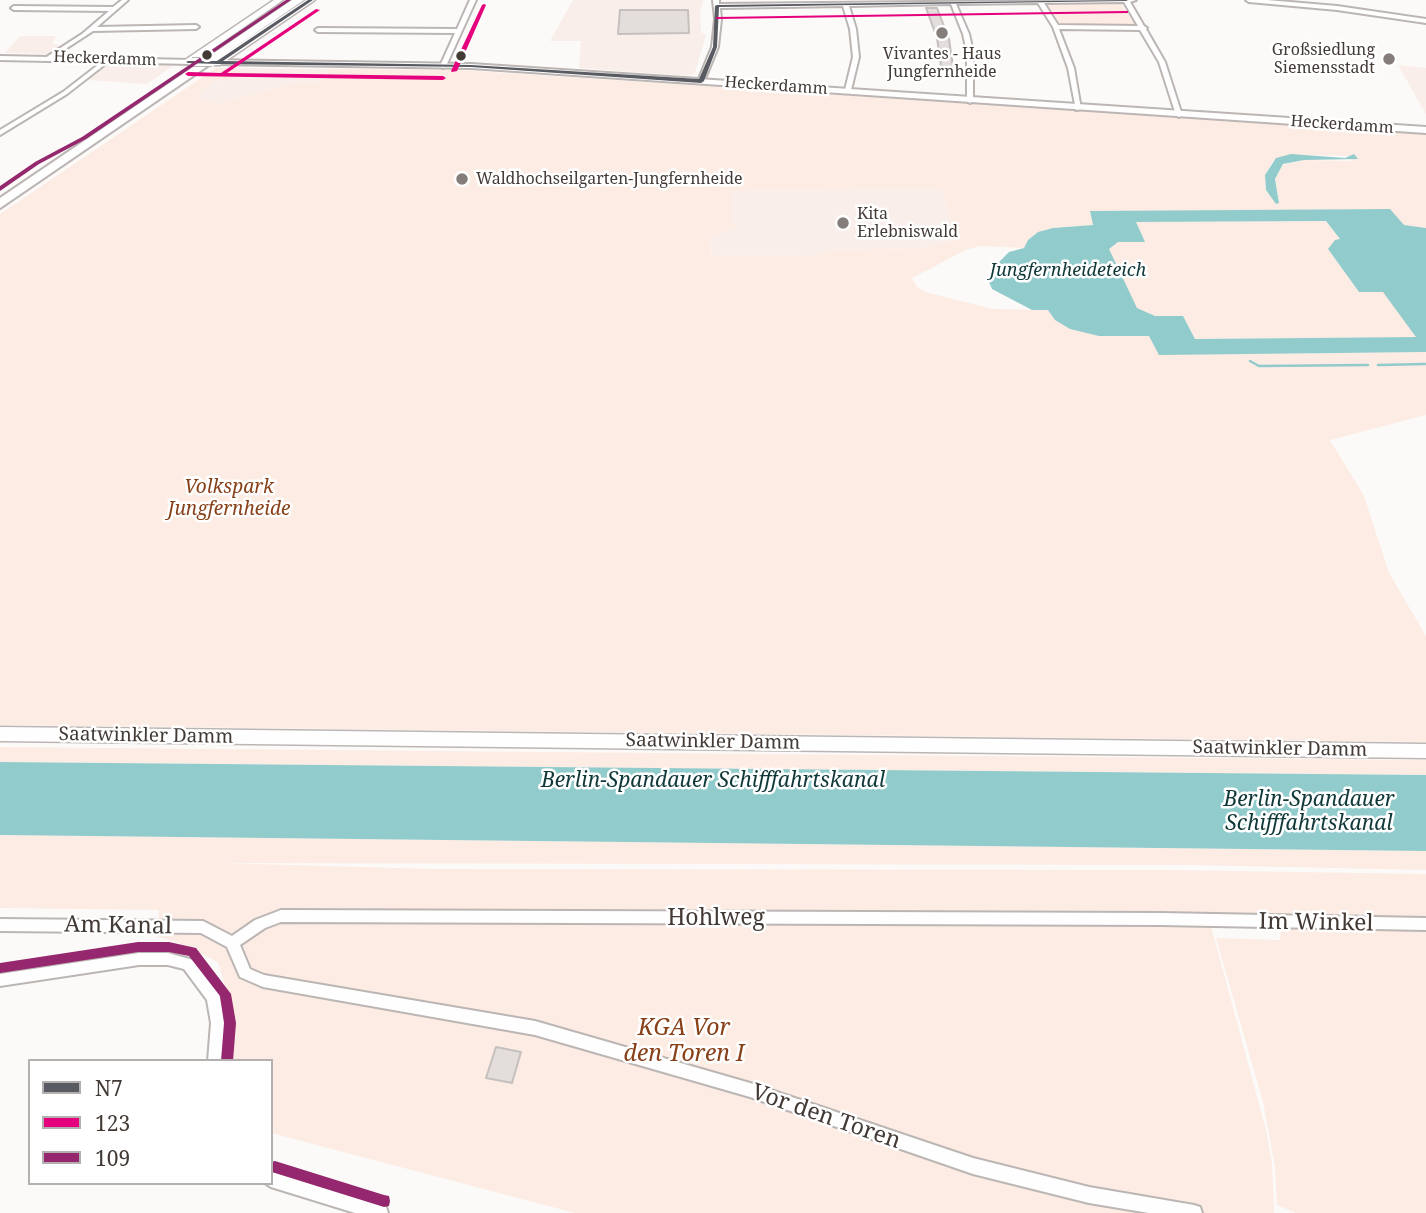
<!DOCTYPE html>
<html>
<head>
<meta charset="utf-8">
<style>
  body { margin:0 }
  #map { position:relative; width:1426px; height:1213px; overflow:hidden; background:#fcfaf8; font-family:"Noto Serif",serif }
  canvas { display:block }
  .legend { position:absolute; left:28px; top:1059px; width:245px; height:126px; box-sizing:border-box; background:#fff; border:2px solid #b4b0af; margin:0; padding:9px 12px; list-style:none; font-size:21px; color:#433a36 }
  .legend li { display:flex; align-items:center; gap:14px; height:35px }
  .legend b { width:35px; border:2px solid #b4b0af }
</style>
</head>
<body>
<div id="map">
<canvas width="1426" height="1213"></canvas>
<ul class="legend">
<li><b style="height:9px;background:#595b62"></b>N7</li>
<li><b style="height:9px;background:#e5007d"></b>123</li>
<li><b style="height:9px;background:#95276e"></b>109</li>
</ul>
</div>
<script>
const context = document.querySelector('canvas').getContext('2d');
context.lineJoin = 'round';
function fillPath(path, color) { context.fillStyle = color; context.fill(path, 'evenodd'); }
const toPath = rows => new Path2D(rows.map(r => 'M' + r).join(''));
function strokePath(path, color, width, dash) { context.strokeStyle = color; context.lineWidth = width; context.lineCap = dash ? 'butt' : 'round'; context.setLineDash(dash || []); context.stroke(path); }
function write(font, color, halo, rows, align = 'center') {
  context.font = font + ' "Noto Serif",serif'; context.lineWidth = 5; context.setLineDash([]); context.textBaseline = 'middle'; context.strokeStyle = halo; context.fillStyle = color; for (const [text, x, y, turn = 0] of rows) {
    context.save(); context.translate(x, y); context.rotate((+turn || 0) * Math.PI / 180); context.textAlign = isNaN(turn) ? turn : align; if (halo) context.strokeText(text, 0, 0); context.fillText(text, 0, 0); context.restore();
  }
}
const built = toPath([
  [573,0,704,0,700,11,701,24,701,32,706,35,695,73,687,76,579,68,581,41,550,41],
  [20,36,57,36,52,43,61,46,48,54,5,53],
  [111,63,172,65,173,66,147,84,87,80],
  [1398,65,1426,68,1426,114],
  [244,68,328,69,320,82,289,84,222,103,202,101,196,96,214,80,232,81],
  [941,189,957,239,924,248,831,250,818,255,712,256,710,238,735,227,731,219,730,191]
]);
const green = toPath([
  [1120,3,1136,25,1061,25,1047,5],
  [216,68,244,68,232,81,214,80,197,96,202,101,222,103,289,84,320,82,328,69,459,70,1426,133,1426,228,1404,225,1390,209,1090,212,1093,225,1053,228,1038,232,1028,240,1024,248,980,246,966,250,912,278,917,287,925,292,993,309,1048,310,1099,336,1149,336,1247,354,1426,352,1426,415,1330,440,1364,496,1389,573,1426,636,1426,742,0,725,0,214],
  [1307,155,1352,156,1351,161,1304,160,1283,165,1275,179,1279,202,1266,190,1265,175,1273,161],
  [941,189,957,239,924,248,830,250,818,255,712,256,710,238,736,227,731,219,731,191],
  [1326,221,1341,240,1328,249,1358,291,1383,291,1417,337,1195,339,1183,316,1155,316,1137,308,1108,249,1118,242,1145,242,1135,222],
  [0,747,1426,760,1426,775,0,762],
  [0,835,1426,851,1426,870,1193,865,218,863,434,869,1165,870,1426,874,1426,928,1211,926,1266,1130,1272,1163,1274,1213,575,1213,271,1133,271,1061,227,1061,228,996,218,962,179,943,156,936,159,910,0,908],
  [1281,928,1426,931,1426,1213,1296,1213,1277,1205,1275,1167,1263,1102,1216,938,1280,940]
]);
const water = toPath([
  [1291,154,1345,158,1354,154,1358,159,1304,160,1283,164,1275,179,1279,203,1276,204,1266,190,1265,175,1276,158],
  [1390,209,1404,225,1426,228,1426,352,1159,355,1149,336,1099,336,1070,329,1055,320,1048,310,1032,310,992,289,989,282,991,270,1009,252,1024,248,1028,240,1038,232,1053,228,1093,225,1090,211],
  [1326,221,1340,239,1335,240,1328,249,1359,292,1383,292,1416,337,1195,339,1183,316,1155,316,1137,308,1109,249,1118,242,1145,242,1136,222],
  [0,762,1426,775,1426,851,0,835]
]);
const stream = toPath([
  [1250,361,1259,366,1368,365],
  [1378,365,1426,364]
]);
const building = toPath([
  [926,8,937,8,949,39,953,67,941,66,937,38,926,8],
  [620,10,688,10,689,33,618,34,620,10],
  [496,1047,521,1052,512,1083,486,1078,496,1047]
]);
const minor = toPath([
  [122,0,128,0,97,27,196,25,199,27,196,29,93,31,50,59,47,57,48,56,82,34,109,11,14,10,11,8,14,6,113,7,122,0],
  [470,0,476,0,446,66,443,68,440,66,455,33,318,32,315,30,318,28,457,29,470,0],
  [713,0,719,0,719,4,1136,0,1130,2,1144,26,1147,28,1146,29,1165,62,1182,115,1179,117,1176,115,1159,62,1140,30,1059,29,1074,68,1081,109,1076,110,1068,68,1053,27,1038,3,956,4,969,34,973,52,973,101,970,103,967,101,967,52,963,34,951,4,849,6,856,29,859,57,851,90,848,92,845,90,853,57,850,29,843,6,720,8,721,19,718,47,704,81,701,83,698,81,712,47,715,19,713,0],
  [1124,2,1138,26,1058,25,1044,3,1124,2],
  [1246,0,1267,0,1337,6,1426,19,1426,23,1337,10,1249,2,1246,0],
  [107,58,112,59,67,94,0,135,0,130,63,92,107,58],
  [281,910,1161,913,1426,918,1426,930,1161,925,281,922,265,928,240,945,250,969,264,975,535,1021,750,1083,973,1158,1089,1187,1194,1205,1200,1207,1202,1213,1149,1213,1089,1203,973,1174,750,1097,535,1035,263,987,240,977,227,947,201,933,0,931,0,919,203,921,232,936,255,920,281,910],
  [139,953,168,953,193,960,219,993,225,1023,222,1061,208,1061,211,1023,207,1000,184,969,168,965,139,965,0,986,0,974,139,953],
  [271,1171,380,1205,386,1207,388,1213,355,1213,271,1187,265,1183,271,1183,271,1171]
]);
const tertiary = toPath([
  [0,56,192,60,196,62,192,64,0,60,0,56],
  [209,60,471,64,1426,127,1426,133,471,68,212,64,209,64,209,60]
]);
const secondary = toPath([
  [274,0,283,0,191,64,185,64,185,60,274,0],
  [306,0,315,0,220,65,214,65,214,61,306,0],
  [0,727,1426,744,1426,758,0,741,0,727]
]);
const motorway = toPath([
  [292,0,304,0,0,208,0,198,292,0]
]);
const tertiaryBridge = toPath([
  [192,62,212,62]
]);
const bus1 = toPath([
  [308,0,313,0,223,61,471,65,699,79,713,47,715,6,717,5,1128,0,1126,1,719,7,717,47,704,81,701,83,471,67,217,64,188,63,186,62,188,61,217,61,308,0]
]);
const bus2 = toPath([
  [484,4,486,5,457,71,452,72,451,71,482,5,484,4],
  [316,9,320,10,227,73,443,76,446,78,443,80,188,76,185,74,188,72,221,73,316,9],
  [1126,11,1128,11,1128,13,717,19,715,18,717,17,1126,11]
]);
const bus3 = toPath([
  [286,0,291,0,86,139,39,164,0,191,0,186,35,162,82,137,286,0],
  [138,942,169,942,196,948,231,994,236,1023,233,1061,221,1061,224,1023,220,996,189,956,169,952,138,952,0,973,0,963,138,942],
  [275,1161,384,1195,389,1196,390,1201,389,1206,384,1207,275,1173,271,1172,271,1162,275,1161]
]);
const markers = [
  [942,33,7,"#847d7a"],
  [207,55,6,"#433a36"],
  [461,56,6,"#433a36"],
  [1389,59,7,"#847d7a"],
  [462,179,7,"#847d7a"],
  [843,223,7,"#847d7a"]
];
const farPoinames = [
  ["Großsiedlung",1375,50,"right"],
  ["Siemensstadt",1375,68,"right"],
  ["Vivantes - Haus",942,54,"center"],
  ["Jungfernheide",942,72,"center"],
  ["Waldhochseilgarten-Jungfernheide",476,179],
  ["Kita",857,214],
  ["Erlebniswald",857,232]
];
const farStreetnames = [
  ["Heckerdamm",105,59,2],
  ["Heckerdamm",776,86,4],
  ["Heckerdamm",1342,125,4]
];
const farWaternames = [
  ["Jungfernheideteich",1068,271]
];
const parkNames = [
  ["Volkspark",229,488],
  ["Jungfernheide",229,510]
];
const streetNames = [
  ["Saatwinkler Damm",146,736,1],
  ["Saatwinkler Damm",713,742,1],
  ["Saatwinkler Damm",1280,749,1]
];
const waterNames = [
  ["Berlin-Spandauer Schifffahrtskanal",713,781],
  ["Berlin-Spandauer",1309,800],
  ["Schifffahrtskanal",1309,824]
];
const nearStreetnames = [
  ["Hohlweg",716,918],
  ["Im Winkel",1316,923,1],
  ["Am Kanal",118,926,1],
  ["Vor den Toren",826,1117,19]
];
const nearParknames = [
  ["KGA Vor",684,1028],
  ["den Toren I",684,1054]
];
fillPath(built, '#f9eee9');
fillPath(green, '#fcece4');
fillPath(water, '#92cbcb');
strokePath(stream, '#92cbcb', 2.5);
fillPath(building, '#e3dedc');
strokePath(building, '#c5c0be', 2);
strokePath(minor, '#bbb6b4', 4);
strokePath(tertiary, '#bbb6b4', 4);
strokePath(secondary, '#bbb6b4', 3);
strokePath(motorway, '#bbb6b4', 4);
fillPath(minor, '#fffefe');
fillPath(tertiary, '#fffefe');
fillPath(secondary, '#fffefe');
fillPath(motorway, '#fffefe');
strokePath(tertiaryBridge, '#bbb6b4', 10, []);
strokePath(tertiaryBridge, '#fffefe', 8);
fillPath(bus1, '#595b62');
fillPath(bus2, '#e5007d');
fillPath(bus3, '#95276e');
for (const [x, y, r, color] of markers) { const dot = new Path2D(); dot.arc(x, y, r, 0, 2 * Math.PI); context.fillStyle = color; context.fill(dot); strokePath(dot, '#fff', 2.5); }
write('16px', '#433a36', '#fff', farPoinames, 'left');
write('16px', '#433a36', '#fff', farStreetnames);
write('italic 18px', '#103839', '#fff', farWaternames);
write('italic 19px', '#884018', '#fff', parkNames);
write('19px', '#433a36', '#fff', streetNames);
write('italic 21px', '#103839', '#fff', waterNames);
write('23px', '#433a36', '#fff', nearStreetnames);
write('italic 23px', '#884018', '#fff', nearParknames);
</script>
</body>
</html>
